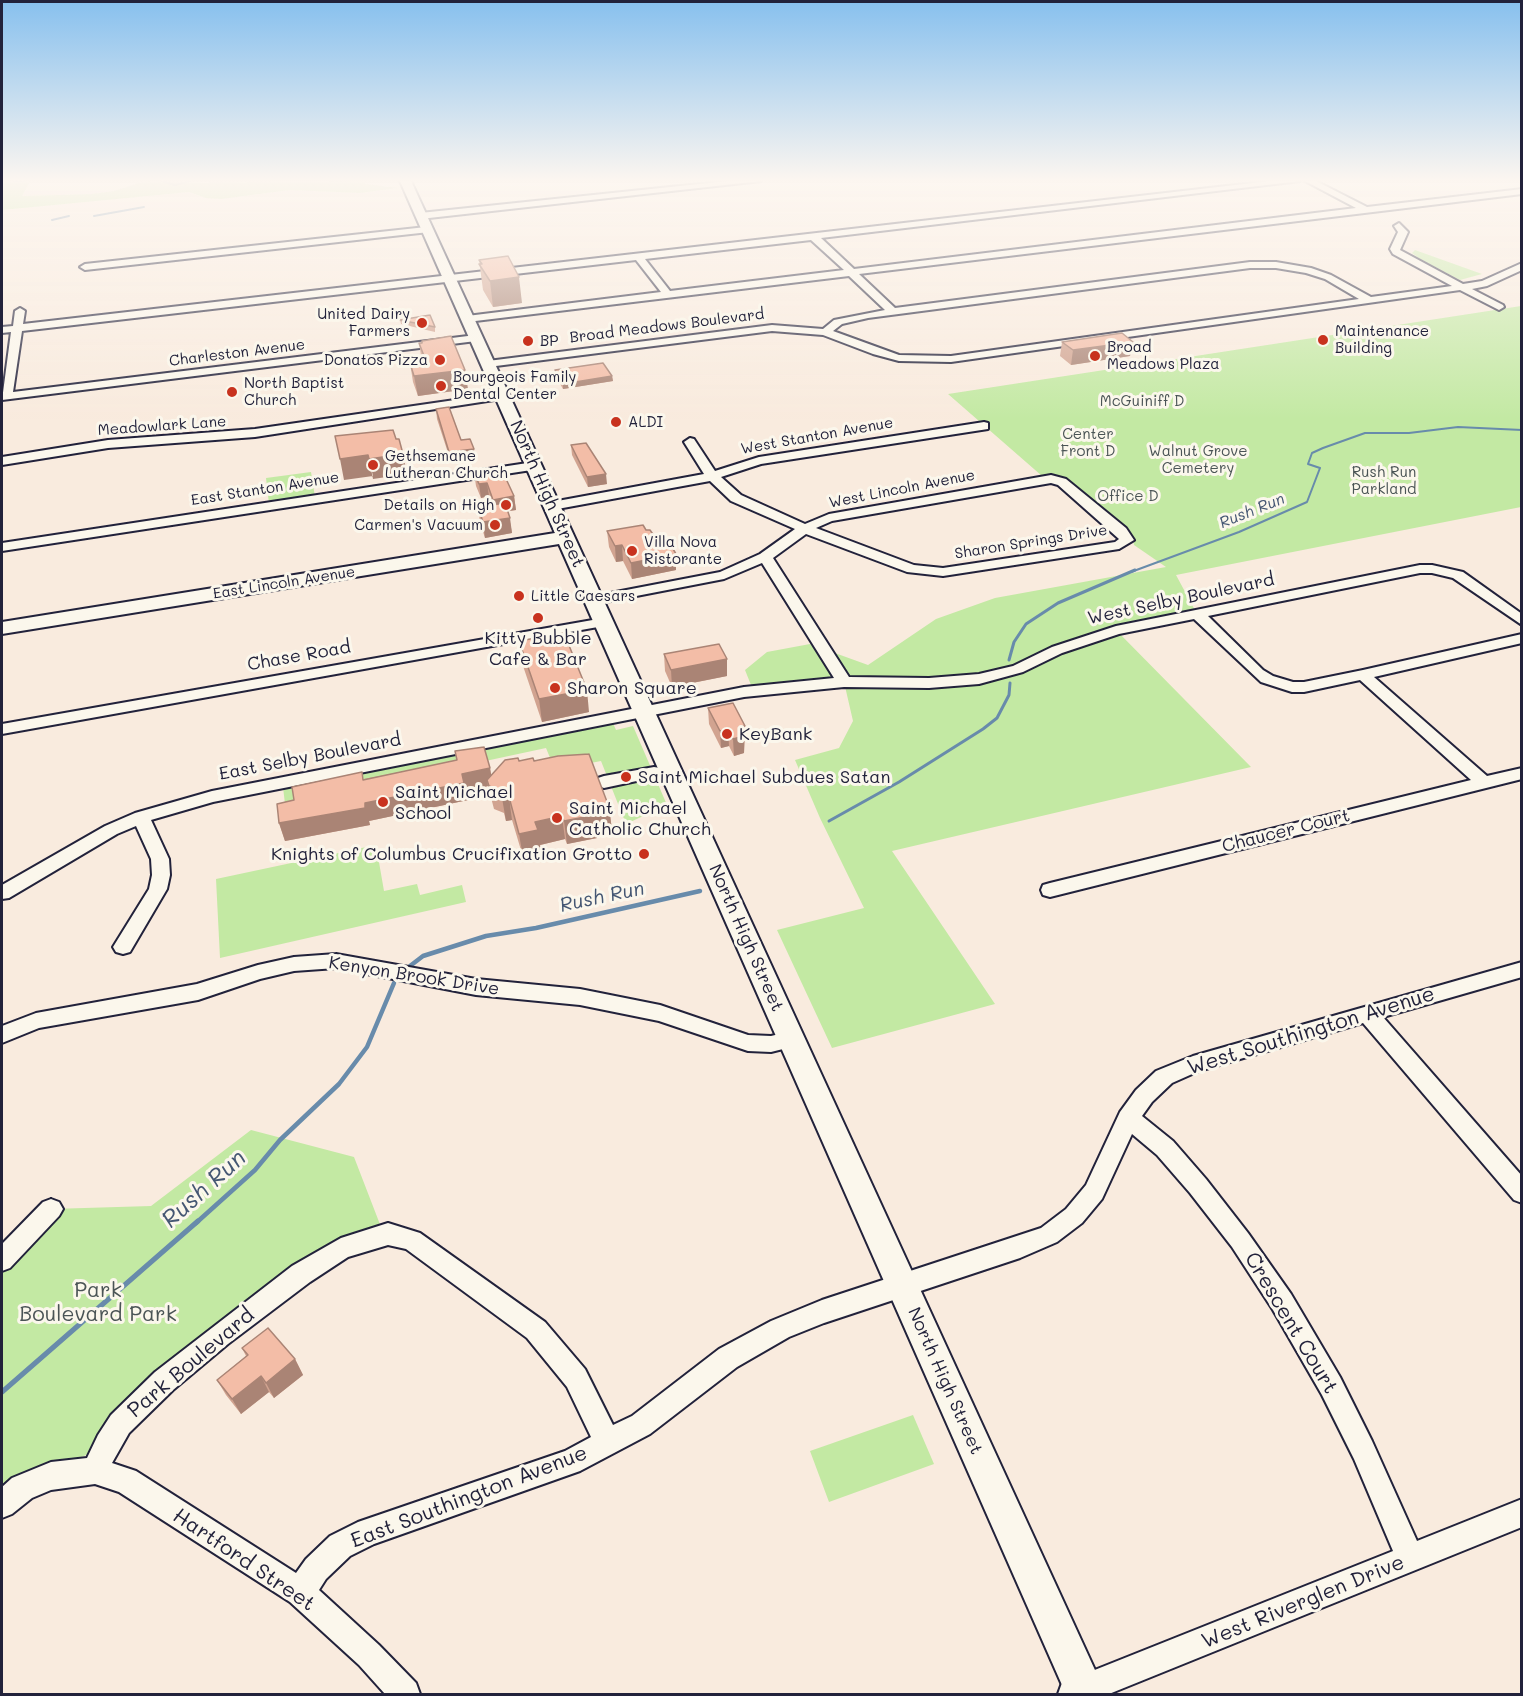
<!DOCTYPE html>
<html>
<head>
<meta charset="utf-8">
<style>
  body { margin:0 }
  #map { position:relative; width:1523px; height:1696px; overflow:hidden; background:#f9ebde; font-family:Mali,sans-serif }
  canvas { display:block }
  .frame { position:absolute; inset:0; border:3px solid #22223b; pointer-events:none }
</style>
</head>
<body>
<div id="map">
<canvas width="1523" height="1696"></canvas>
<div class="frame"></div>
</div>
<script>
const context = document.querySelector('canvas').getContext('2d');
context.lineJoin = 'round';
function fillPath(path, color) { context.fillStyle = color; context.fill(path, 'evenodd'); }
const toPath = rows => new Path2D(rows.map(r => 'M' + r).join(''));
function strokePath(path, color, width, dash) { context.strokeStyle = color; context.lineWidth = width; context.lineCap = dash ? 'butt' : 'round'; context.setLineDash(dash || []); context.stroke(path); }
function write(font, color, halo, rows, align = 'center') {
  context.font = font + ' Mali,sans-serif'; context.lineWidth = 6; context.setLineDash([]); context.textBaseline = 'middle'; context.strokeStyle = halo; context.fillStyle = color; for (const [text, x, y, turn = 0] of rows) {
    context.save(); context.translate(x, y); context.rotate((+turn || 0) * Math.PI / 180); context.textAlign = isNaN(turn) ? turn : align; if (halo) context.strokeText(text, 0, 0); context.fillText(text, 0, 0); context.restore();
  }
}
const green = toPath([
  [2,181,30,181,22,196,92,194,114,191,146,181,171,183,363,181,365,184,397,188,360,193,290,190,221,199,206,198,189,192,2,210],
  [1415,250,1482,274,1460,280,1420,259,1412,253],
  [1521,306,1521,507,1176,575,1197,614,1116,630,1251,767,892,851,995,1004,832,1048,777,930,864,908,820,818,795,760,839,748,853,721,844,682,848,678,751,685,745,670,767,652,810,644,868,665,936,619,995,598,1166,567,1134,545,1133,539,1063,479,1053,475,1042,476,948,394],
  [311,472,315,497,269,504,266,478],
  [612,721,616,730,633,726,667,805,626,824,601,761,555,770,546,748,285,804,283,787],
  [376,845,384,891,417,884,420,895,462,885,466,902,220,958,216,879],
  [251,1130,354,1157,381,1227,350,1238,91,1453,74,1460,27,1472,2,1492,2,1259,51,1209,151,1206],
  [913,1415,934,1464,829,1502,810,1451]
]);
const streamFar3 = toPath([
  [14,181,24,181],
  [162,181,175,185,190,181],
  [94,216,144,207],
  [52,220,69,216],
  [1131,572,1239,532,1307,502,1320,468,1308,464,1312,453,1323,448,1365,433,1409,433,1458,427,1522,430]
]);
const streamFar2 = toPath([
  [1009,660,1014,642,1026,624,1058,603,1135,570],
  [829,821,899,782,983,729,997,718,1009,695,1010,683]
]);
const streamFar1 = toPath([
  [410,966,423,956,486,936,536,928,700,891],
  [196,1223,255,1170,280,1140,339,1084,367,1047,394,983]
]);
const stream = toPath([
  [2,1392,198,1221]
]);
const minor = toPath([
  [728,181,761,181,420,219,416,216,420,213,728,181],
  [1270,181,1300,181,821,238,854,269,1356,208,1305,181,1316,181,1367,207,1522,189,1522,194,859,274,895,308,1250,262,1276,262,1311,268,1331,275,1371,297,1452,286,1393,254,1390,249,1398,232,1394,226,1399,223,1408,232,1400,250,1463,284,1482,281,1522,263,1522,270,1487,286,1472,289,1503,305,1504,307,1499,310,1460,290,951,362,899,361,873,354,823,335,772,331,488,367,482,364,488,361,772,325,823,329,834,320,885,310,849,276,467,322,462,319,467,316,661,292,636,260,22,331,13,392,476,335,481,338,476,341,2,400,11,332,2,333,2,327,13,326,15,311,20,308,25,311,23,324,1270,181],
  [811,240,844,270,670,291,645,259,811,240],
  [1250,268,1276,268,1306,273,1325,279,1359,299,951,356,899,355,833,331,842,324,868,318,1250,268],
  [426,227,431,230,429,232,85,270,80,267,85,264,426,227],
  [503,393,509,396,507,398,255,437,108,448,2,465,2,457,108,440,255,429,503,393],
  [984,422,988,423,988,429,761,464,721,477,741,495,805,524,829,514,1051,475,1066,479,1126,528,1134,540,1119,549,943,576,907,572,806,534,773,558,849,677,929,678,979,674,1013,666,1052,647,1116,626,1420,565,1432,565,1463,572,1522,614,1522,625,1453,578,1432,573,1420,573,1208,616,1263,670,1273,676,1293,682,1304,682,1363,670,1522,634,1522,643,1374,677,1487,776,1522,768,1522,779,1050,897,1043,895,1041,890,1043,885,1050,883,1471,780,1360,680,1304,692,1292,692,1261,682,1194,619,1119,634,1062,653,1023,672,979,684,929,688,844,687,744,697,213,802,151,820,169,859,170,875,167,889,130,952,123,954,116,952,113,947,149,889,152,875,151,859,136,826,117,834,9,898,2,899,2,885,105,826,135,813,212,791,744,687,834,678,762,563,724,579,595,604,588,600,595,596,720,572,760,554,795,529,731,501,710,481,552,510,545,506,552,502,704,474,684,442,690,438,694,439,715,471,759,457,984,422],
  [1051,483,1058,485,1119,539,1115,542,943,568,914,565,816,528,832,521,1051,483],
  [534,462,540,466,538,469,2,551,2,543,534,462],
  [604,618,609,619,611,622,609,625,2,734,2,724,604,618],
  [654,767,660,768,662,772,660,776,604,788,598,786,595,782,598,778,604,776,654,767],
  [336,954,476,979,580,989,660,1005,748,1035,771,1036,792,1031,799,1033,802,1039,799,1045,771,1052,748,1051,659,1021,580,1005,476,995,336,968,294,971,260,979,198,1000,39,1028,2,1043,2,1026,36,1013,197,984,258,965,294,957,336,954],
  [1522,962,1522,977,1383,1017,1522,1176,1522,1203,1514,1200,1363,1023,1199,1071,1172,1083,1152,1102,1142,1116,1173,1141,1206,1179,1248,1233,1291,1294,1340,1377,1372,1441,1417,1541,1522,1499,1522,1527,1109,1694,1058,1694,1062,1683,1393,1551,1354,1459,1322,1395,1273,1310,1232,1247,1190,1193,1157,1155,1132,1134,1102,1199,1082,1223,1057,1242,1020,1258,824,1323,789,1337,737,1367,650,1434,580,1471,374,1544,350,1556,326,1579,319,1590,379,1645,416,1683,420,1694,385,1694,359,1665,290,1602,119,1492,95,1484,51,1490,32,1498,12,1514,2,1518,2,1487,12,1478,51,1462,87,1458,98,1435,111,1415,155,1372,292,1266,341,1238,388,1223,420,1233,545,1322,585,1369,613,1425,632,1416,719,1349,771,1321,822,1300,1041,1228,1066,1209,1086,1185,1120,1112,1136,1090,1156,1071,1193,1056,1522,962],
  [388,1245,406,1249,527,1338,567,1387,591,1437,565,1451,358,1522,330,1536,306,1559,296,1573,136,1471,112,1463,129,1433,173,1390,228,1344,310,1282,348,1257,388,1245],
  [51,1199,59,1202,63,1209,59,1216,10,1268,2,1271,2,1244,43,1202,51,1199]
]);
const major = toPath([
  [400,181,411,181,1106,1694,1066,1694,559,544,2,634,2,622,555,533,400,181]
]);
const wall = toPath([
  [479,260,522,303,493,307,483,290],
  [400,320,435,327,435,332,401,324],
  [1062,342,1133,342,1130,356,1071,365,1060,356],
  [419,343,468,389,418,396,413,382,410,363,422,362],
  [555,370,612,376,613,381,563,389,555,375],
  [436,409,461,440,475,459,451,462,437,419],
  [571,445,607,484,588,487,572,455],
  [474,472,514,496,516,510,508,511,512,533,485,538,480,522,478,507,492,504,489,496,481,498,476,486],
  [646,530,659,543,676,570,632,579,623,561,616,562,609,547,607,531],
  [519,641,589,712,542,722,522,663],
  [664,654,727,659,727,676,672,687,665,671],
  [708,708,745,726,744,753,734,756,729,746,721,748,709,724],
  [455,751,490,768,491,776,519,761,534,761,609,807,612,830,597,835,597,838,567,844,565,839,540,845,541,853,523,857,512,820,506,821,504,813,494,809,488,786,466,791,468,800,369,821,370,825,285,841,279,823,294,800,364,779,457,761],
  [242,1348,295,1359,303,1375,274,1398,269,1392,241,1414,226,1395,217,1380,246,1356]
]);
const shadedWall = toPath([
  [519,277,522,303,493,307,490,281],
  [1133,342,1130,356,1071,365,1073,350],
  [465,370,468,389,418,396,414,376],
  [612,376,613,381,563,389,563,384],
  [474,449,475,459,451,462,449,452],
  [403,454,407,474,373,479,369,459],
  [368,455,373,476,344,480,340,459],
  [606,474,607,484,588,487,587,477],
  [487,483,489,496,481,498,479,484],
  [514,496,516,510,495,513,493,500],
  [510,518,512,533,485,538,483,522],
  [622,545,623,561,616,562,615,546],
  [676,554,676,570,632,579,631,563],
  [727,659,727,676,672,687,671,670],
  [587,690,589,712,542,722,539,699],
  [745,726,744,753,734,756,733,739,739,727],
  [728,729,729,746,721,748,720,731],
  [490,768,493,785,487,780,488,786,466,791,468,800,369,821,370,825,285,841,279,823,365,803,462,774],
  [509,797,512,820,506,821,502,798],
  [609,807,612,830,597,835,597,838,567,844,564,821,594,813],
  [562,816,565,839,540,845,541,853,523,857,519,834,535,822],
  [295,1359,303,1375,274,1398,266,1383],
  [261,1376,269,1392,241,1414,232,1399]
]);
const building = toPath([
  [508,256,519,277,490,281,479,264,482,264,479,260,508,256],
  [430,315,435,327,400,320,430,315],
  [1122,333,1133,342,1073,350,1062,342,1122,333],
  [451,336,465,370,414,376,410,363,426,361,419,343,422,343,422,341,451,336],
  [603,363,612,376,563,384,555,370,603,363],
  [449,407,461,440,470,439,474,449,449,452,436,409,449,407],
  [393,430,396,439,399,439,403,454,369,459,368,455,340,459,335,436,393,430],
  [586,443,606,474,587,477,571,445,586,443],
  [501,468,514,496,493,500,487,483,479,484,474,472,501,468],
  [505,503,510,518,483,522,478,507,505,503],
  [643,525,646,530,650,530,659,543,669,542,676,554,631,563,622,545,615,546,607,531,643,525],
  [564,633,587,690,539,699,519,641,564,633],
  [719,644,727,659,671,670,664,654,719,644],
  [733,703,745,726,739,727,744,736,733,739,728,729,720,731,708,708,733,703],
  [484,747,490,768,462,774,464,783,365,803,365,808,279,823,277,804,294,800,292,787,362,772,363,780,457,760,455,751,484,747],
  [589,754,609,807,594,813,595,815,564,821,562,816,535,822,538,830,519,834,509,797,502,798,500,790,489,786,487,780,505,760,518,758,519,761,533,758,534,761,558,756,589,754],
  [268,1328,295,1359,266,1383,261,1376,232,1399,217,1380,248,1355,242,1348,268,1328]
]);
const markers = [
  [422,323,6,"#c8321e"],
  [1323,340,6,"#c8321e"],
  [528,341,6,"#c8321e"],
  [1095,356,6,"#c8321e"],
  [440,360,6,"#c8321e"],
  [441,386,6,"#c8321e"],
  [232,392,6,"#c8321e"],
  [616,422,6,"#c8321e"],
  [373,465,6,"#c8321e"],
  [506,505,6,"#c8321e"],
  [495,525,6,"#c8321e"],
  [632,551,6,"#c8321e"],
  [519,596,6,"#c8321e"],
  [538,618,6,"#c8321e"],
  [555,688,6,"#c8321e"],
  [727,734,6,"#c8321e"],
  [626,777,6,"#c8321e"],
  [383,802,6,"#c8321e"],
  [557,818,6,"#c8321e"],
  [644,854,6,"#c8321e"]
];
const farPoinames = [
  ["United Dairy",410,314,"right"],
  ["Farmers",410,331,"right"],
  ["Maintenance",1335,331],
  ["Building",1335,348],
  ["BP",540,341],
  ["Broad",1107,347],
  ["Meadows Plaza",1107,364],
  ["Donatos Pizza",428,360,"right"],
  ["Bourgeois Family",453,377],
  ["Dental Center",453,394],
  ["North Baptist",244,383],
  ["Church",244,400],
  ["ALDI",628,422],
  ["Gethsemane",385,456],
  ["Lutheran Church",385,473],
  ["Details on High",494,505,"right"],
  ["Carmen's Vacuum",483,525,"right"],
  ["Villa Nova",644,542],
  ["Ristorante",644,559],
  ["Little Caesars",531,596]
];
const farStreetnames = [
  ["Broad Meadows Boulevard",667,326,-7],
  ["Charleston Avenue",237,353,-7],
  ["Meadowlark Lane",162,426,-4],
  ["West Stanton Avenue",817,436,-10],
  ["East Stanton Avenue",265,489,-9],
  ["West Lincoln Avenue",902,489,-11],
  ["Sharon Springs Drive",1031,542,-9],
  ["East Lincoln Avenue",284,583,-9]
];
const farParknames = [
  ["McGuiniff D",1142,401],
  ["Center",1088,434],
  ["Front D",1088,451],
  ["Walnut Grove",1198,451],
  ["Cemetery",1198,468],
  ["Rush Run",1384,472],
  ["Parkland",1384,489],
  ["Office D",1128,496]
];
const farWaternames = [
  ["Rush Run",1252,511,-22]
];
const streetNames = [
  ["North High Street",547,494,66],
  ["West Selby Boulevard",1181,599,-12],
  ["Chase Road",299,656,-10],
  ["East Selby Boulevard",310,757,-11],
  ["Chaucer Court",1286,831,-14],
  ["North High Street",746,938,66],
  ["Kenyon Brook Drive",414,976,9],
  ["North High Street",945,1381,66]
];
const poiNames = [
  ["Kitty Bubble",538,638,"center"],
  ["Cafe & Bar",538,659,"center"],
  ["Sharon Square",567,688],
  ["KeyBank",739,734],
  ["Saint Michael Subdues Satan",638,777],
  ["Saint Michael",395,792],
  ["School",395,813],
  ["Saint Michael",569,808],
  ["Catholic Church",569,829],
  ["Knights of Columbus Crucifixation Grotto",632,854,"right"]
];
const waterNames = [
  ["Rush Run",602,897,-12]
];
const nearStreetnames = [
  ["West Southington Avenue",1311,1031,-17],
  ["Crescent Court",1291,1323,59],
  ["Park Boulevard",191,1363,-40],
  ["East Southington Avenue",469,1497,-21],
  ["Hartford Street",244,1560,34],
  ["West Riverglen Drive",1303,1602,-22]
];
const nearParknames = [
  ["Park",98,1291],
  ["Boulevard Park",98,1315]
];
const nearWaternames = [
  ["Rush Run",204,1189,-42]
];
fillPath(green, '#c3e9a3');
strokePath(streamFar3, '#688bab', 2);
strokePath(streamFar2, '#688bab', 3);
strokePath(streamFar1, '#688bab', 4.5);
strokePath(stream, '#688bab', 5);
strokePath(minor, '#22223b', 4);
strokePath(major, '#22223b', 4);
fillPath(minor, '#fbf7ec');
fillPath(major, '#fbf7ec');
fillPath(wall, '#d1a390');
fillPath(shadedWall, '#aa8475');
fillPath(building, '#f3bda7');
strokePath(building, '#aa8475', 1.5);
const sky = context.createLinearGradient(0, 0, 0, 419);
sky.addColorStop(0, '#87c0ee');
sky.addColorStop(0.43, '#fcf6f0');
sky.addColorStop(1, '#fcf6f000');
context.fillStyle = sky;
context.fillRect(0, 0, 1523, 419);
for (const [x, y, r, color] of markers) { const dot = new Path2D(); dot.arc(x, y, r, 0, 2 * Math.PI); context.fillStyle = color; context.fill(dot); strokePath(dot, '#fbf7ec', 2); }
write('15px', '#22223b', '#fbf7ec', farPoinames, 'left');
write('15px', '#22223b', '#fbf7ec', farStreetnames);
write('15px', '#4a5455', '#fbf7ec', farParknames);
write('italic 16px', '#455773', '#fbf7ec', farWaternames);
write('18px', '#22223b', '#fbf7ec', streetNames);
write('18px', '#22223b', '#fbf7ec', poiNames, 'left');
write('italic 20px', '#455773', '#fbf7ec', waterNames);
write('21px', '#22223b', '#fbf7ec', nearStreetnames);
write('21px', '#4a5455', '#fbf7ec', nearParknames);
write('italic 24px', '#455773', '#fbf7ec', nearWaternames);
</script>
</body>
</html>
